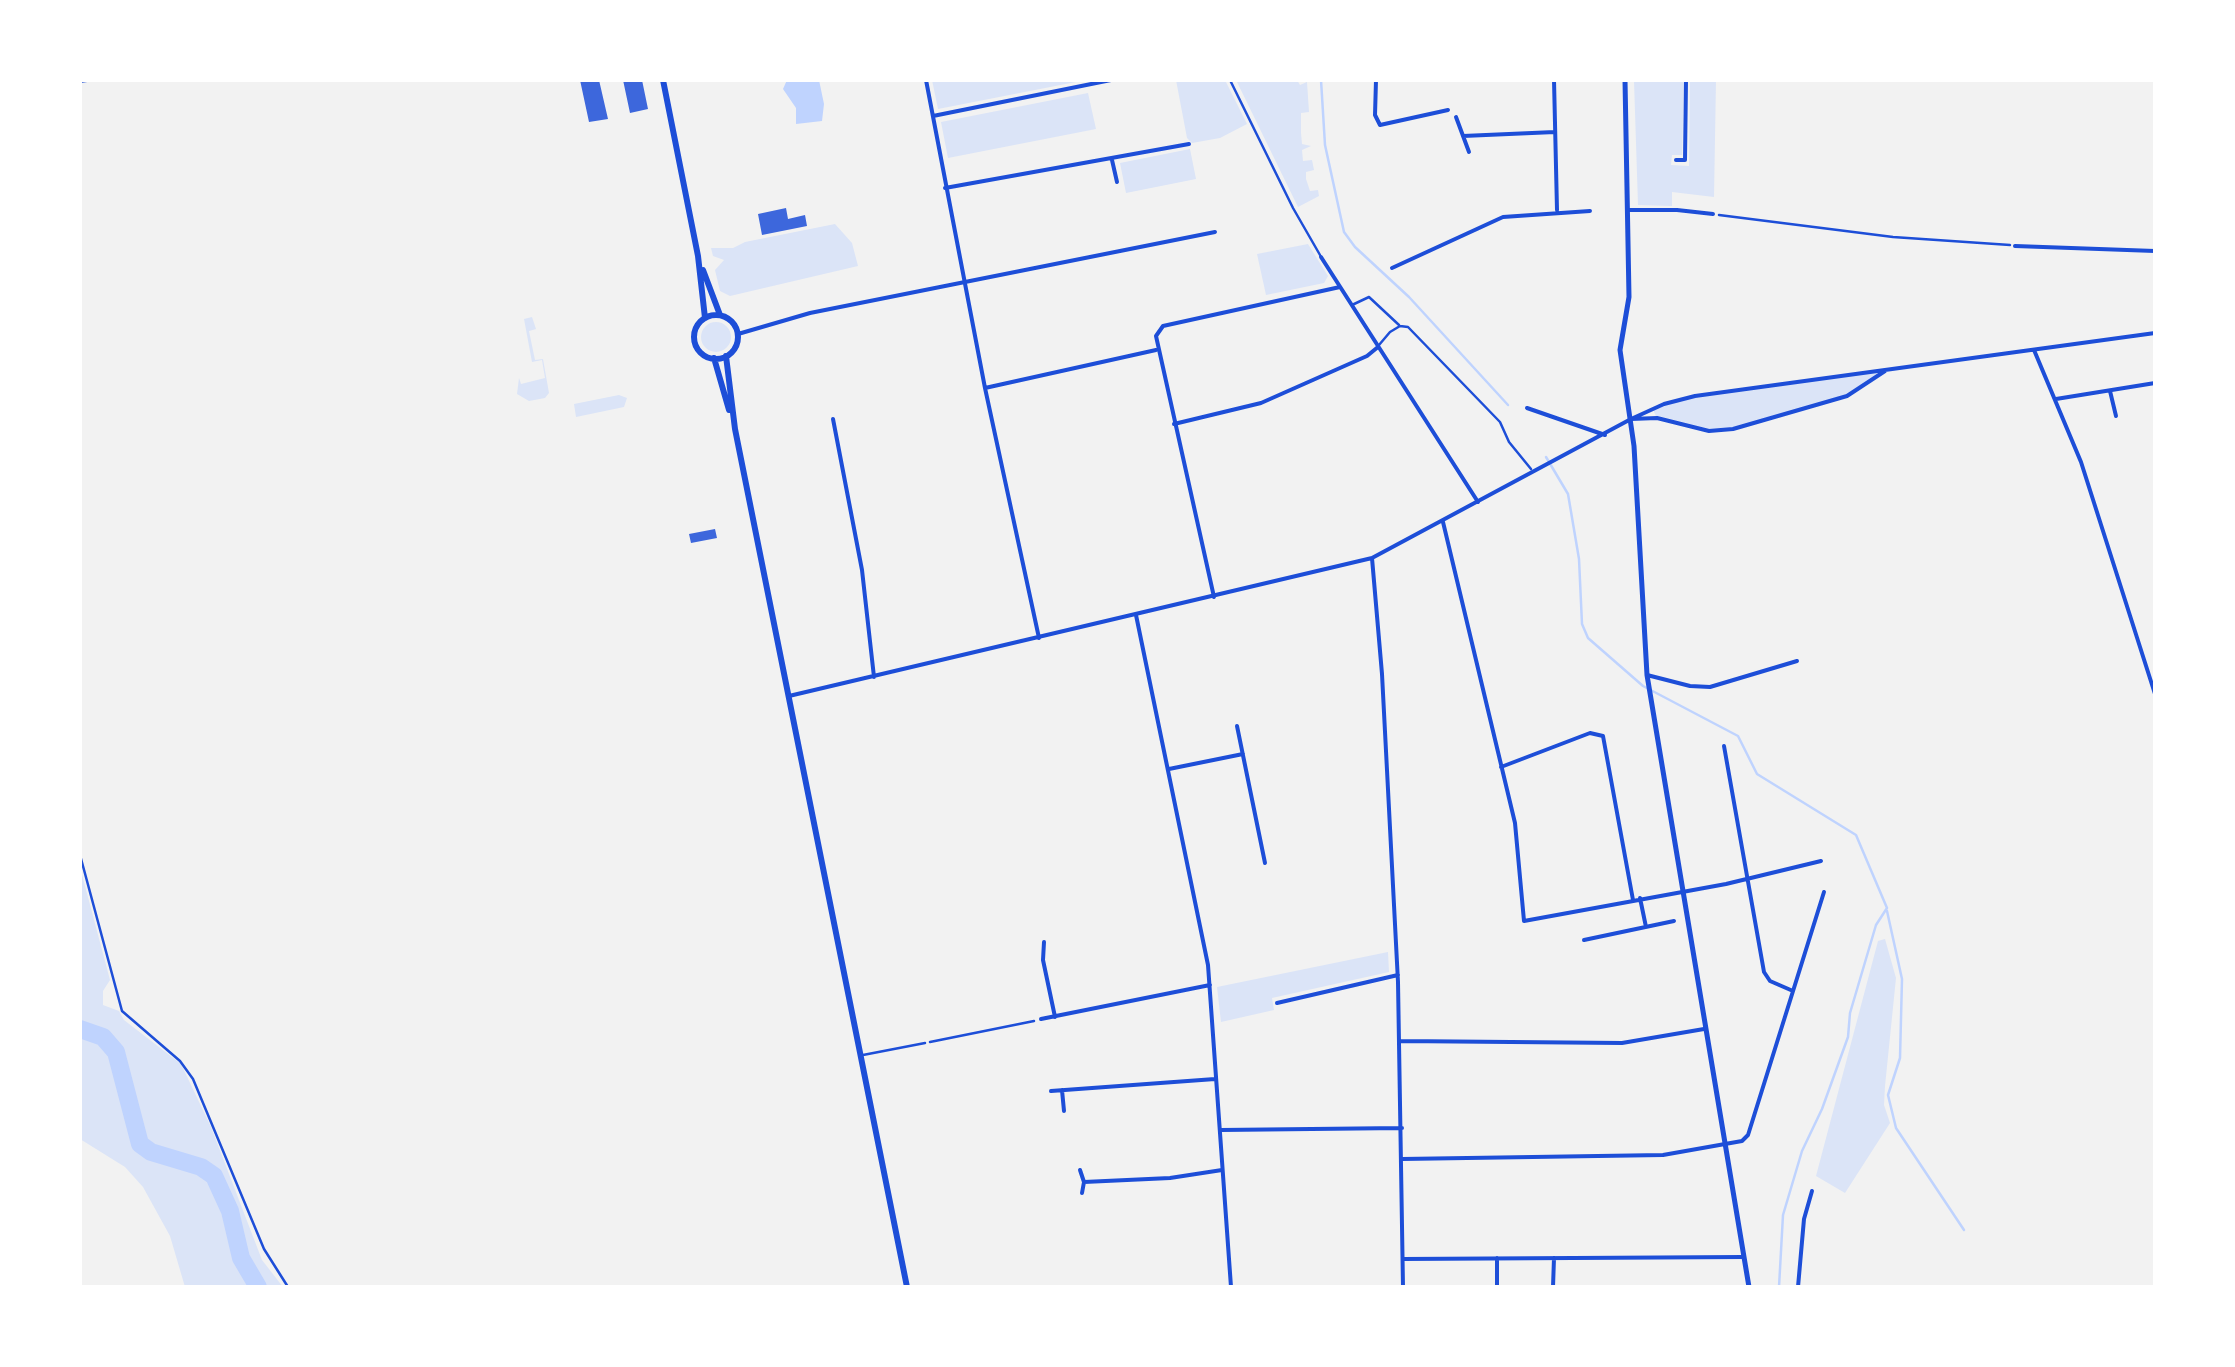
<!DOCTYPE html>
<html>
<head>
<meta charset="utf-8">
<style>
  body { margin:0 }
  #map { position:relative; width:2235px; height:1367px; overflow:hidden; background:#f2f2f2; font-family:"Varela Round",sans-serif }
  canvas { display:block }
  .frame { position:absolute; inset:0; border:82px solid #fff; pointer-events:none }
</style>
</head>
<body>
<div id="map">
<canvas width="2235" height="1367"></canvas>
<div class="frame"></div>
</div>
<script>
const context = document.querySelector('canvas').getContext('2d');
context.lineJoin = 'round';
function fillPath(path, color) { context.fillStyle = color; context.fill(path, 'evenodd'); }
const toPath = rows => new Path2D(rows.map(r => 'M' + r).join(''));
function strokePath(path, color, width, dash) { context.strokeStyle = color; context.lineWidth = width; context.lineCap = dash ? 'butt' : 'round'; context.setLineDash(dash || []); context.stroke(path); }
const green = toPath([
  [932,80,1086,80,938,109],
  [1176,80,1225,80,1247,124,1220,138,1192,143,1187,138],
  [1236,80,1297,80,1300,85,1307,82,1309,112,1301,113,1301,133,1302,144,1311,146,1302,150,1303,161,1312,160,1314,170,1306,172,1306,179,1310,191,1318,190,1319,196,1298,207],
  [1684,80,1682,155,1672,155,1671,165,1689,166,1690,80,1716,80,1714,197,1672,192,1672,206,1638,205,1634,81],
  [1088,93,1096,129,948,158,941,122],
  [1190,149,1196,179,1126,193,1120,163],
  [835,224,852,243,858,266,730,296,720,291,715,270,724,260,713,256,711,248,733,248,745,242],
  [1308,244,1328,276,1324,283,1266,295,1257,254],
  [532,317,536,329,529,331,535,360,543,359,549,393,545,398,529,401,517,394,519,378,521,384,545,378,542,360,532,362,524,319],
  '701 337a15 15 0 1 1 30 0a15 15 0 1 1-30 0Z',
  [1885,371,1847,396,1733,429,1709,431,1657,418,1654,412,1654,408,1695,396],
  [619,395,627,398,624,407,576,417,574,404],
  [80,867,110,980,103,991,103,1005,119,1011,124,1020,181,1064,211,1127,262,1260,283,1287,185,1287,170,1236,143,1187,125,1167,80,1139],
  [1885,939,1896,978,1885,1086,1884,1105,1890,1123,1845,1193,1816,1176,1878,941],
  [1388,952,1389,972,1272,998,1274,1010,1221,1022,1217,987]
]);
const water = toPath([
  [787,80,819,80,824,104,822,121,796,124,796,108,783,89]
]);
const stream = toPath([
  [1321,80,1325,145,1344,232,1355,247,1409,297,1508,405],
  [1546,457,1568,494,1579,559,1582,624,1588,638,1643,686,1738,736,1757,774,1856,835,1887,908,1876,925,1850,1013,1848,1037,1822,1109,1802,1151,1783,1215,1779,1287],
  [1887,911,1902,979,1900,1058,1888,1095,1896,1128,1964,1230]
]);
const river = toPath([
  [80,1029,103,1037,116,1052,140,1144,151,1152,201,1167,214,1176,230,1211,241,1258,258,1287]
]);
const building = toPath([
  [580,80,599,80,608,119,589,122],
  [623,80,642,80,648,109,630,113],
  [786,208,788,219,805,215,807,226,762,235,758,214],
  [715,529,717,538,691,543,689,534]
]);
const path = toPath([
  [1719,215,1893,237,2010,245],
  [80,855,122,1011,180,1061,193,1079,264,1249,288,1287],
  [930,1042,1034,1021]
]);
const service = toPath([
  [1230,80,1293,208,1320,255],
  [1352,305,1369,297,1399,325],
  [1379,345,1390,332,1400,326,1408,327,1500,422,1509,442,1531,469],
  [863,1055,925,1043]
]);
const minor = toPath([
  [926,80,985,388,1039,638],
  [1376,80,1375,115,1380,125,1448,110],
  [1554,80,1557,210],
  [80,81,87,80],
  [933,116,1111,80],
  [1456,117,1469,152],
  [1463,136,1555,132],
  [1112,160,1117,182],
  [1676,160,1685,160,1686,80],
  [945,188,1189,144],
  [1629,210,1677,210,1713,214],
  [2015,246,2155,251],
  [1321,257,1478,502],
  [1392,268,1503,217,1590,211],
  [738,334,810,313,1215,232],
  [2034,350,2081,462,2155,694],
  [1885,371,1847,396,1733,429,1709,431,1657,418,1631,419,1664,404,1695,396,2155,333],
  [985,388,1156,350],
  [2110,391,2116,416],
  [2056,399,2155,383],
  [1527,408,1605,435],
  [833,419,862,570,874,677],
  [1174,424,1261,403,1367,356,1378,347],
  [1443,522,1515,823,1524,921,1726,884,1821,861],
  [1372,558,1382,674,1398,982,1403,1287],
  [1214,597,1156,336,1163,326,1340,287],
  [1136,615,1208,965,1231,1287],
  [1647,675,1690,686,1710,687,1797,661],
  [789,696,1372,558,1631,419],
  [1237,726,1265,863],
  [1724,746,1764,972,1770,981,1793,991],
  [1501,767,1590,733,1603,736,1633,900],
  [1169,769,1243,754],
  [1640,898,1646,927],
  [1584,940,1674,921],
  [1044,942,1043,960,1055,1017],
  [1277,1003,1398,975],
  [1041,1019,1210,985],
  [1400,1041,1622,1043,1704,1029],
  [1062,1090,1064,1111],
  [1051,1091,1215,1079],
  [1221,1130,1402,1128],
  [1402,1159,1663,1155,1742,1141,1748,1135,1824,892],
  [1080,1170,1084,1182,1170,1178,1222,1170],
  [1082,1193,1084,1182],
  [1497,1258,1497,1287],
  [1403,1259,1743,1257],
  [1553,1287,1554,1258],
  [1798,1287,1804,1219,1812,1191]
]);
const tertiary = toPath([
  [1625,80,1629,297,1620,350,1634,446,1647,675,1749,1287]
]);
const secondary = toPath([
  [663,80,698,256,705,318],
  [703,270,720,315],
  '694 337a22 22 0 1 1 44 0a22 22 0 1 1-44 0Z',
  [726,356,735,429,907,1287],
  [714,358,729,410]
]);
fillPath(green, '#dbe4f7');
fillPath(water, '#bfd3fe');
strokePath(stream, '#bfd3fe', 2.5);
strokePath(river, '#bfd3fe', 18);
fillPath(building, '#3d67dc');
strokePath(path, '#1d4ed8', 2.5);
strokePath(service, '#1d4ed8', 2.5);
strokePath(minor, '#1d4ed8', 4);
strokePath(tertiary, '#1d4ed8', 5);
strokePath(secondary, '#1d4ed8', 6);
</script>
</body>
</html>
